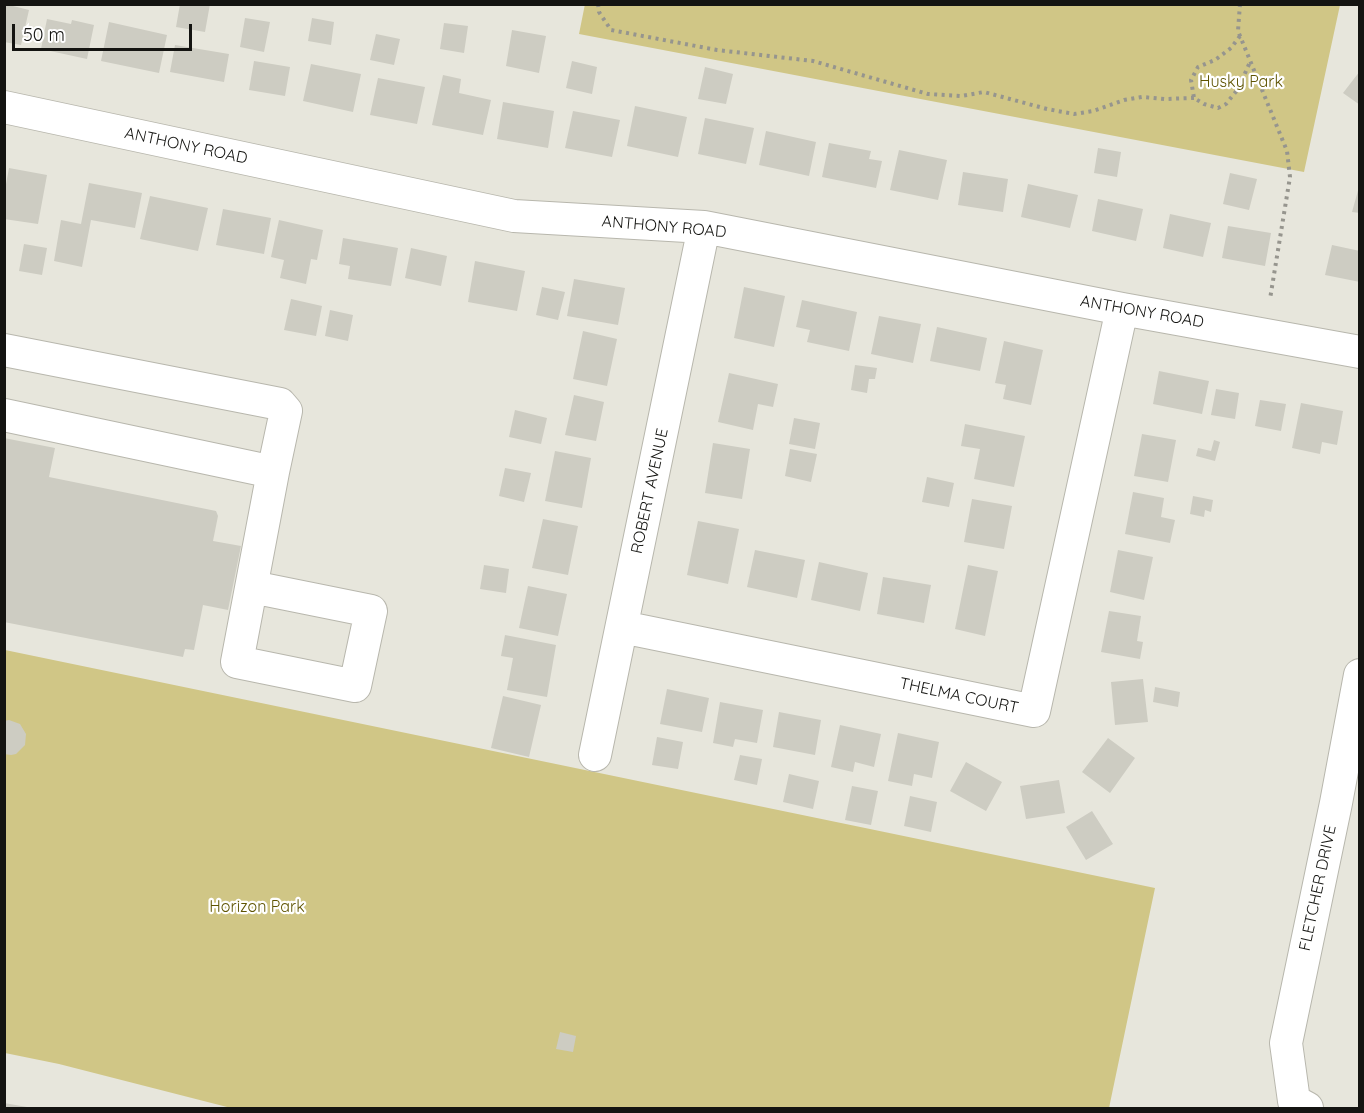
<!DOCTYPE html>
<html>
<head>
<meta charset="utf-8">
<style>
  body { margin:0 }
  #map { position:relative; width:1364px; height:1113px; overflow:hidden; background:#e7e6dc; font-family:Quicksand,sans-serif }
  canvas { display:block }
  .frame { position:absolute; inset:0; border:6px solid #141411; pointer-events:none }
  .scale { position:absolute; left:12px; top:24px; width:180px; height:27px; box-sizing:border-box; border:3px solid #141411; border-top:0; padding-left:8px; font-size:18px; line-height:21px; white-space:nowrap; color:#141411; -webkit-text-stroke:4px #fff; paint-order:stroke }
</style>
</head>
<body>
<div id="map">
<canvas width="1364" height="1113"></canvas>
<div class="frame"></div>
<div class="scale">50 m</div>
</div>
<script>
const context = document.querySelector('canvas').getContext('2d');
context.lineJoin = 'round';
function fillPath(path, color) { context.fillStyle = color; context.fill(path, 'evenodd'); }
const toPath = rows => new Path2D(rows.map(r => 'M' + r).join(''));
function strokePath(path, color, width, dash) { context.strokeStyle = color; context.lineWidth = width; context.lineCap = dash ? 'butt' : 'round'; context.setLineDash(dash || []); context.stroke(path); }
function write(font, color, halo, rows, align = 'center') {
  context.font = font + ' Quicksand,sans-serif'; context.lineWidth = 4.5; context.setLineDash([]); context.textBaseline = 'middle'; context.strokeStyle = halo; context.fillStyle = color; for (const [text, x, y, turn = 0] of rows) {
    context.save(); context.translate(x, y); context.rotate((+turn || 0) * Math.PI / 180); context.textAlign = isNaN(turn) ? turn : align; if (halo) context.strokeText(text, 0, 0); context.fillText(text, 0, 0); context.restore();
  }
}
const green = toPath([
  [585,4,1340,4,1340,5,1304,172,579,34],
  [5,650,1155,888,1109,1108,231,1108,59,1064,5,1053]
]);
const building = toPath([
  [5,4,29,10,21,45,4,42],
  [180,4,210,4,205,32,176,27],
  [245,18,270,22,264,52,240,47],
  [312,18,334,22,331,45,308,41],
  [47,19,71,24,72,20,94,25,87,59,41,49],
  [109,22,167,35,159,73,101,61],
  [444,23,468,26,464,53,440,49],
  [512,30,546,36,539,73,506,66],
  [376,34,400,39,394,65,370,60],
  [175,45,229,54,224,82,170,72],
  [254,61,290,67,285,96,249,90],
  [572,61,597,67,592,94,566,88],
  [311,64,361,74,353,112,303,101],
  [705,67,733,74,726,104,698,99],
  [1360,71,1360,105,1343,93],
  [443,75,461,79,459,93,491,100,483,135,432,125],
  [378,78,425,87,417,124,370,115],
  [503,102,554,111,548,148,497,139],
  [635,106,687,117,678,157,627,146],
  [573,111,620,120,612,157,565,148],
  [705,118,754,128,746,164,698,154],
  [766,131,816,142,809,176,759,165],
  [829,143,871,151,869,159,882,161,876,188,822,177],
  [1098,148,1121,152,1117,177,1094,173],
  [899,150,947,160,938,200,890,190],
  [9,168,47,175,38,224,4,219,4,195],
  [963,172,1008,179,1003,212,958,205],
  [1230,173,1257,179,1249,210,1223,204],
  [89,183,142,193,135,228,91,220,82,267,54,261,61,220,81,224],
  [1028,184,1078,195,1070,228,1021,217],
  [1359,187,1360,187,1360,213,1352,212],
  [150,196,208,208,198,251,140,239],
  [1098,199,1143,209,1136,241,1092,231],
  [223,209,271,218,264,254,216,245],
  [1170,214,1211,223,1203,257,1163,248],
  [279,220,323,230,317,260,311,259,306,284,280,278,284,260,271,257],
  [1228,226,1271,233,1265,266,1222,258],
  [343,238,398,248,391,286,348,279,350,266,339,264],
  [24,244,47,248,42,275,19,271],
  [1332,245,1360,251,1360,282,1325,275],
  [411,248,447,256,441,286,405,278],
  [475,261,525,271,517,311,468,302],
  [574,279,625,288,618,325,567,316],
  [542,287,565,292,558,320,536,315],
  [744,287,785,296,774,347,734,338],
  [291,299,322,306,316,336,284,330],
  [802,300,857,312,849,351,807,342,810,330,796,327],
  [330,310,353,315,348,341,325,336],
  [879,316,921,324,913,363,871,354],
  [937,327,987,338,980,371,930,361],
  [583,331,617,339,607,386,573,379],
  [1004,341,1043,350,1031,405,1003,399,1006,385,995,383],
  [855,365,877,368,875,379,869,379,867,393,851,390],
  [1159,371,1209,381,1202,414,1153,404],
  [729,373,778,384,773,407,758,404,753,430,718,422],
  [1216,389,1239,393,1235,419,1211,415],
  [574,395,604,402,596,441,565,435],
  [1260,400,1286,404,1281,431,1255,426],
  [1301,403,1343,411,1337,445,1322,442,1320,454,1292,448],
  [515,410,547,418,541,444,509,437],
  [794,418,820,423,815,449,789,444],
  [965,424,1025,436,1014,487,974,479,980,449,961,446],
  [1142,434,1176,440,1168,482,1134,476],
  [4,438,55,448,49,477,216,511,218,516,213,541,241,546,228,610,203,605,194,650,185,649,183,657,4,622],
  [1214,440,1220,442,1215,461,1196,456,1198,448,1211,451],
  [713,443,750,449,742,499,705,493],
  [790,449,817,454,811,482,785,476],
  [555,451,591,458,582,508,545,501],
  [505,468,531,473,524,502,499,496],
  [927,477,954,483,949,507,922,502],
  [1133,492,1164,498,1161,517,1175,520,1170,543,1125,534],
  [1193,496,1213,500,1211,512,1205,510,1204,517,1190,514],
  [972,499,1012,506,1004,549,964,542],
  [543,519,578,526,568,575,532,568],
  [698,521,739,529,728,584,687,575],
  [755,550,805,560,797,598,747,587],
  [1118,550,1153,557,1144,600,1110,592],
  [819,562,868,573,860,611,811,600],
  [484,565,509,569,506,593,480,589],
  [968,565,998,571,985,636,955,629],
  [883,577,931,585,924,623,877,614],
  [528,586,567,594,558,636,519,628],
  [1109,611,1141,616,1137,641,1143,642,1140,659,1101,652],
  [505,635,556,645,547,697,507,690,513,658,501,656],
  [1143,679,1148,722,1115,725,1111,682],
  [1155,687,1180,692,1178,707,1153,702],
  [667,689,709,698,702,732,660,724],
  [503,696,541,705,529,757,491,748],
  [720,702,763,710,757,743,735,739,733,747,713,743],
  [779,712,821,720,815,755,773,747],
  [9,720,20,724,26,734,25,745,16,754,11,755,4,754,4,721],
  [840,725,881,734,874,767,855,762,853,772,831,767],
  [898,733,939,742,932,778,914,774,912,786,888,781],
  [657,737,683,742,678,769,652,765],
  [1108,738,1135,758,1110,793,1082,772],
  [740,755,762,759,757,785,734,780],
  [966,762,1002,782,986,811,950,791],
  [789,774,819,781,813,809,783,802],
  [1059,780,1065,813,1026,819,1020,786],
  [852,786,878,791,871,825,845,820],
  [910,796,937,802,931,832,904,826],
  [1092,811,1113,844,1086,860,1066,827],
  [560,1032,576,1036,573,1052,556,1049],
  [4,1103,27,1107,27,1108,4,1108]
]);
const path = toPath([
  [598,4,599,12,611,30,717,50,813,61,928,94,961,96,984,92,1047,109,1074,114,1093,111,1124,100,1142,97,1165,99,1194,98],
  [1240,4,1238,31,1287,151,1290,177,1270,299],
  [1240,36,1231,48,1215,60,1198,67,1191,80,1194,98,1204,104,1218,108,1226,104,1238,89,1250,62]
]);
const minor = toPath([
  [4,107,514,216,704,227,1122,309,1360,352],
  [4,350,280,404,286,411,273,472,4,415],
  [252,587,371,611,355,686,237,662,273,472],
  [622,627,1034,711,1122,309],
  [595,755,704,227],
  [1307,1108,1294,1101,1286,1043,1336,803,1360,675]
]);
const parkNames = [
  ["Husky Park",1241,82],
  ["Horizon Park",257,907]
];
const streetNames = [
  ["ANTHONY ROAD",186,146,12],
  ["ANTHONY ROAD",664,227,5],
  ["ANTHONY ROAD",1142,312,10],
  ["ROBERT AVENUE",650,491,-78],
  ["THELMA COURT",959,696,12],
  ["FLETCHER DRIVE",1318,888,-78]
];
fillPath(green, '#d0c686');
fillPath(building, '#cdccc2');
strokePath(minor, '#b8b7ad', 34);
strokePath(path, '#96958e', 4, [3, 4.5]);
strokePath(minor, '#fff', 32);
write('16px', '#5f5402', '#fff', parkNames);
write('16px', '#141411', '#fff', streetNames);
</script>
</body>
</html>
